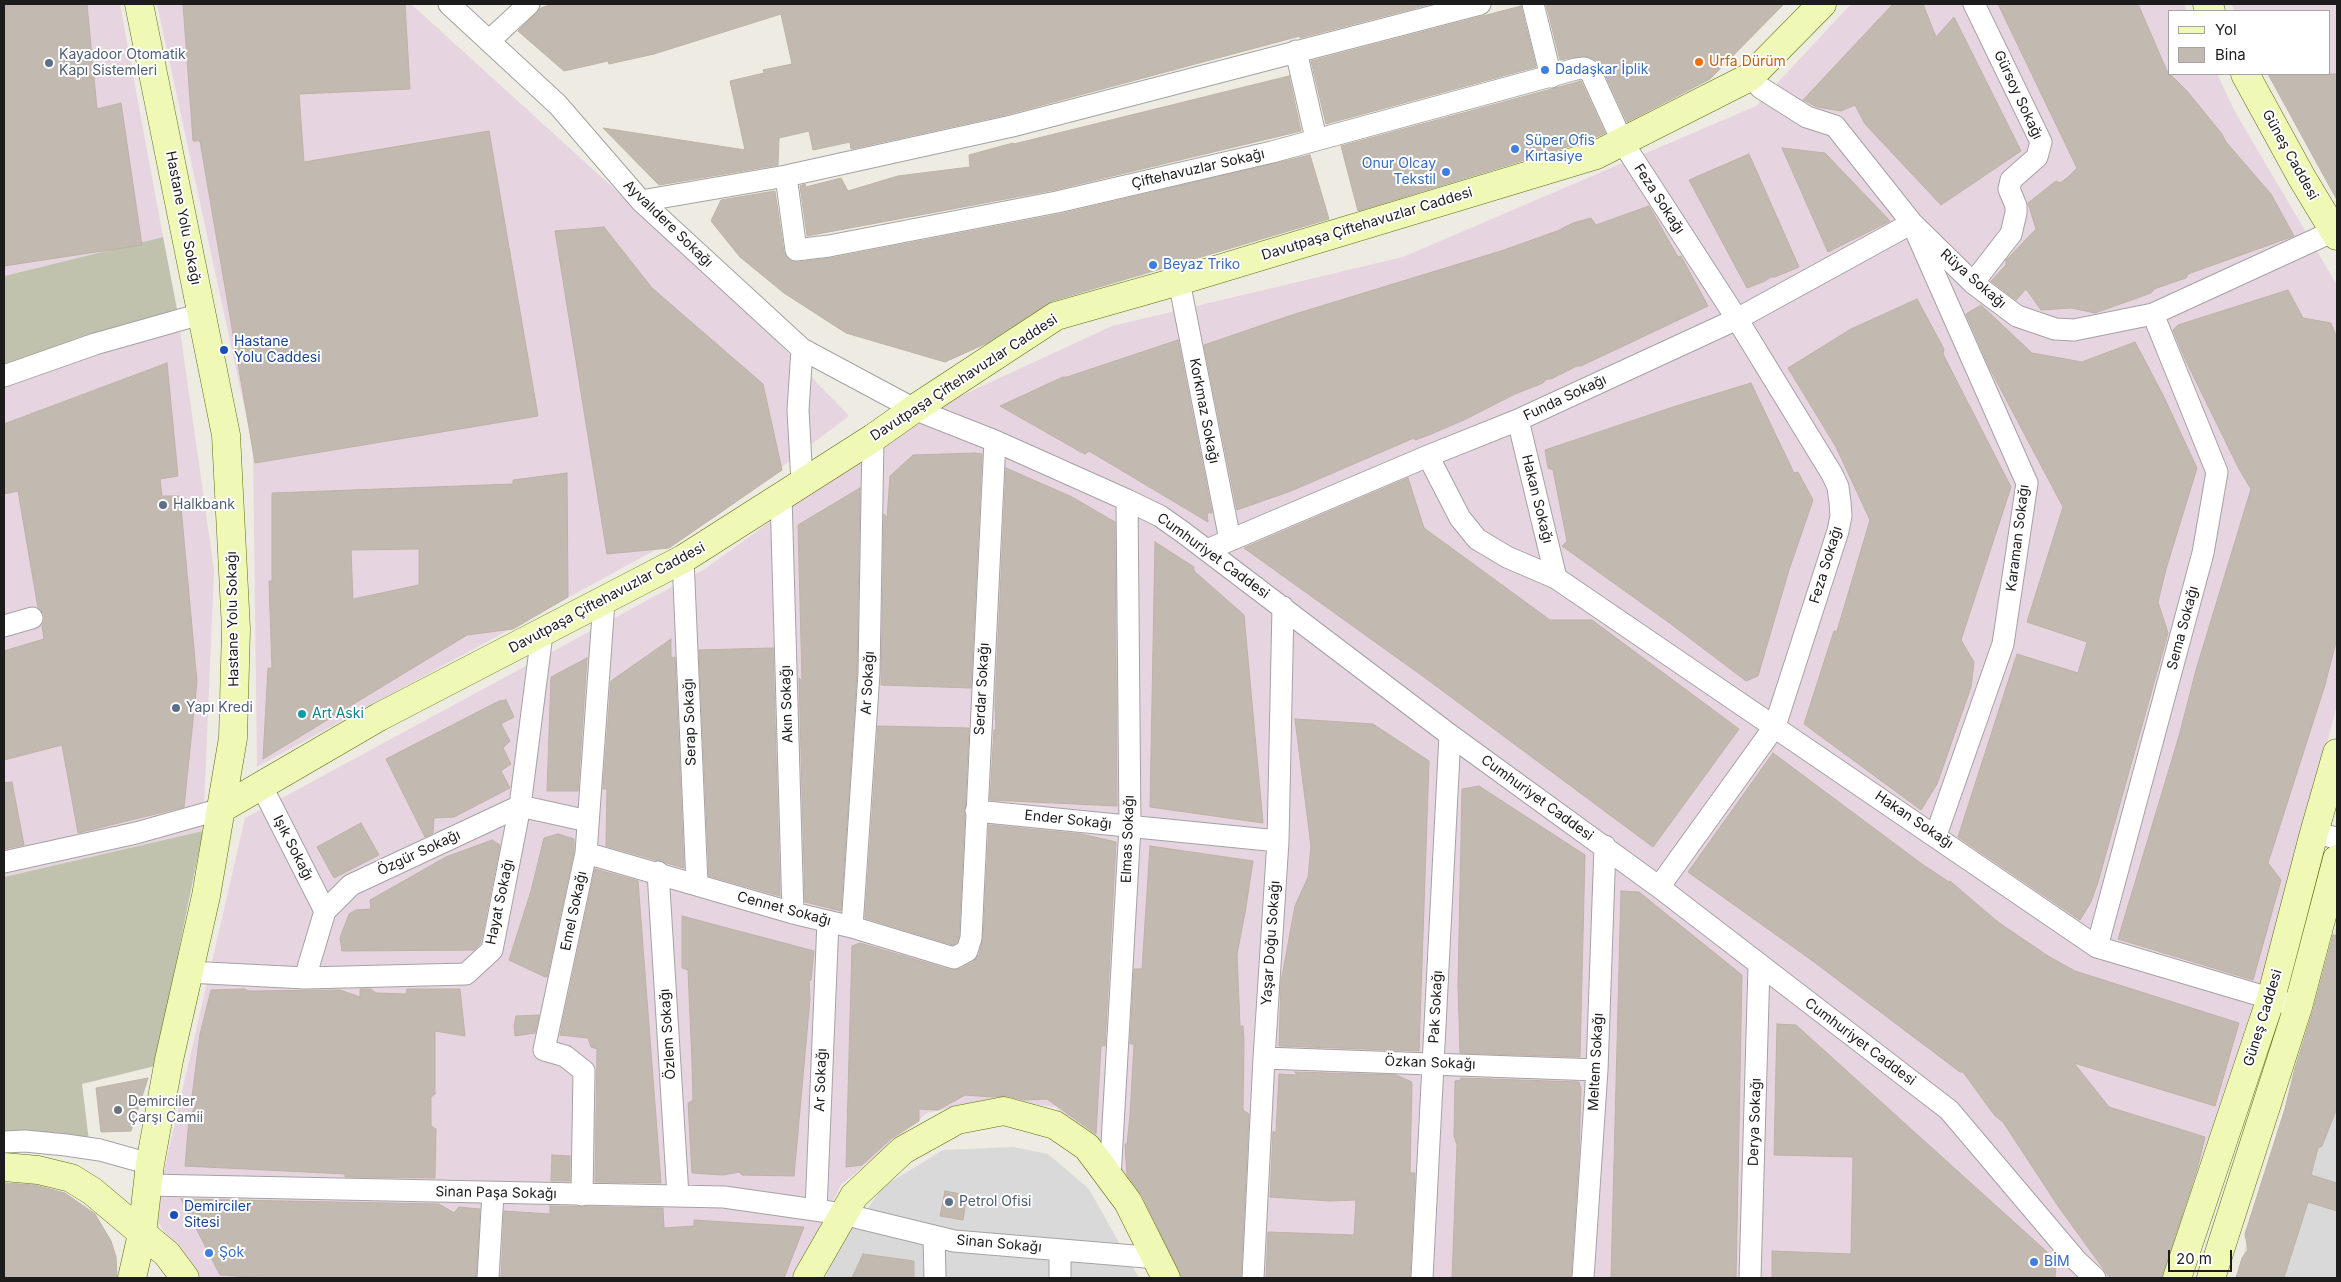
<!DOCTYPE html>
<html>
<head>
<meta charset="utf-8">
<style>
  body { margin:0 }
  #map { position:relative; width:2341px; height:1282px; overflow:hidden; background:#edebe2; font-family:Inter,sans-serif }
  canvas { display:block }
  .frame { position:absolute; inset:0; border:5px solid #1c1c1c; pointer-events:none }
  .legend { position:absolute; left:2168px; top:10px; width:162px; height:65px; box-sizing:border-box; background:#fff; border:1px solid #a4a4a4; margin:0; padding:6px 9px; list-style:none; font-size:15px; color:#1c1c1c }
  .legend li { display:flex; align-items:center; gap:10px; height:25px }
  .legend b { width:25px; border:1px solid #a4a4a4 }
  .scale { position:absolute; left:2168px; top:1250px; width:64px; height:22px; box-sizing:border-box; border:2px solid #1c1c1c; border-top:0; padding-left:6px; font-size:15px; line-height:18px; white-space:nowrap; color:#1c1c1c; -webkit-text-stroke:4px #fff; paint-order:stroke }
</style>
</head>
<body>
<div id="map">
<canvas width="2341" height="1282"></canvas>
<div class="frame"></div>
<ul class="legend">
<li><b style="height:6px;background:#eff8b5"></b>Yol</li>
<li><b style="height:14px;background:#c2bab1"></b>Bina</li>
</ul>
<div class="scale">20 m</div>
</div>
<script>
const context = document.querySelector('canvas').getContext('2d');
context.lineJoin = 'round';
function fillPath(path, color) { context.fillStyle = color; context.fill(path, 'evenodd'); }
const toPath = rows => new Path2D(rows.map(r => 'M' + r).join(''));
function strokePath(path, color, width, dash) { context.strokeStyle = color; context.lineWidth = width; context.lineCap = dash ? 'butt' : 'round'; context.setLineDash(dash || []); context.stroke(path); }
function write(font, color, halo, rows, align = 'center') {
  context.font = font + ' Inter,sans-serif'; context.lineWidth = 4; context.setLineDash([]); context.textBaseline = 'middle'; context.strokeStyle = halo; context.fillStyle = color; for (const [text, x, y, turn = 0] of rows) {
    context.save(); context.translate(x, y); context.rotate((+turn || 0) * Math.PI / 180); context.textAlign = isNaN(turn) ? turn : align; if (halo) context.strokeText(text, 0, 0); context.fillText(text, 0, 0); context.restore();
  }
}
const residential = toPath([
  [2337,924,2337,1278,2237,1278],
  [1013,1147,1048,1154,1089,1189,1139,1278,825,1278,842,1243,884,1186,943,1150]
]);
const industrial = toPath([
  [4,4,120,4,163,237,4,276],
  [157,4,411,4,741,304,849,416,714,518,257,767,253,447],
  [1851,4,2184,4,2187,11,2170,11,2170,74,2217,74,2234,110,2337,285,2337,704,2259,1009,2160,1278,1183,1278,1127,1175,1055,1107,992,1099,927,1113,841,1185,794,1278,195,1278,158,1222,164,1170,245,818,705,569,911,419,1112,326,1403,257,1756,106],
  [2231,4,2337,4,2337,196,2269,74,2330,74,2330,11,2235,11],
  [177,309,214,570,203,831,4,877,4,365]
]);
const construction = toPath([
  [163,237,177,309,4,364,4,276],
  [203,831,155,1066,82,1084,89,1141,4,1136,4,877]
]);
const building = toPath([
  [4,4,87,4,97,109,121,103,142,245,4,266,4,4],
  [183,4,405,4,410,89,299,94,304,162,489,131,538,416,255,463,200,141,193,141,183,4],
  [552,4,1431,4,1300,38,1300,36,1005,115,851,149,850,142,813,150,809,131,779,138,778,165,659,185,603,128,745,150,730,81,764,73,763,70,792,64,781,14,654,54,609,64,608,61,564,71,518,31,541,8,552,4],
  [1546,4,1784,4,1710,79,1627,122,1601,66,1596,60,1582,56,1560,60,1546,4],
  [1893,4,1923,4,1936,37,1954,17,2021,151,1941,205,1865,124,1855,105,1841,111,1817,107,1803,100,1893,4],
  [1998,4,2138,4,2167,71,2187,91,2222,134,2226,142,2271,194,2294,236,2188,274,2186,278,2154,289,2151,293,2095,313,2071,308,2041,310,2026,289,2016,300,1991,281,2006,265,2006,260,2011,255,2036,229,2028,203,2056,181,2060,183,2068,177,2077,168,1998,4],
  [1521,6,1536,67,1326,124,1311,61,1521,6],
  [2268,74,2337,74,2337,200,2268,74],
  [1289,76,1301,131,1054,190,807,236,800,186,805,184,806,187,841,178,848,191,898,176,970,167,969,155,1013,143,1014,144,1289,76],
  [1581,81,1605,133,1590,140,1358,211,1341,146,1581,81],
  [1782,148,1825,153,1890,221,1828,252,1782,148],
  [1749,154,1799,267,1775,277,1771,277,1765,281,1747,288,1689,180,1749,154],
  [1310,155,1329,219,1052,301,987,343,945,362,846,333,784,293,740,257,711,221,721,200,775,191,784,252,791,261,798,262,831,258,1060,214,1310,155],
  [1649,206,1678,257,1681,256,1708,306,1581,366,1577,366,1551,379,1547,379,1543,383,1515,394,1466,419,1429,435,1415,440,1414,438,1291,491,1237,510,1204,345,1292,315,1504,250,1557,231,1573,223,1591,218,1596,225,1649,206],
  [604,227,652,288,763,384,782,470,669,548,607,554,555,231,604,227],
  [2288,290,2303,318,2331,323,2337,338,2337,638,2325,685,2268,863,2281,880,2253,980,2118,939,2179,736,2196,670,2251,489,2239,469,2185,359,2173,330,2178,325,2288,290],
  [1917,299,1944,349,1943,354,2011,487,1961,640,1974,662,1971,687,1937,784,1921,810,1804,724,1834,631,1837,631,1870,520,1836,447,1788,368,1851,329,1917,299],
  [1981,305,2032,353,2082,362,2135,342,2163,395,2197,468,2166,569,2158,602,2168,633,2098,882,2091,902,2080,920,1958,837,2017,654,2078,673,2087,642,2027,622,2063,507,1990,369,1966,314,1981,305],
  [1178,340,1212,513,1207,513,1208,522,1089,451,1085,454,1079,451,1000,406,1063,377,1067,377,1178,340],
  [167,363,178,476,160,479,162,496,180,496,197,682,184,807,78,833,62,745,4,760,4,651,44,639,42,626,44,621,44,614,38,608,18,491,4,494,4,424,167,363],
  [1751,383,1794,473,1798,472,1813,500,1789,570,1758,676,1746,681,1671,624,1562,546,1567,541,1553,470,1548,468,1545,450,1676,406,1751,383],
  [975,453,982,454,971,688,881,685,884,514,887,518,890,476,913,455,975,453],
  [1006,468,1072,497,1115,522,1117,806,990,800,994,730,996,730,995,705,1006,468],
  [567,473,568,597,513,629,467,635,263,759,268,668,272,668,269,581,272,581,272,493,513,484,513,480,567,473],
  [419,549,419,585,353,599,351,550,419,549],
  [1408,478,1424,528,1550,620,1592,620,1739,729,1653,847,1428,680,1244,548,1408,478],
  [860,488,857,672,841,911,805,902,799,678,802,681,798,525,860,488],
  [1155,542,1194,567,1194,571,1244,615,1263,823,1150,807,1155,542],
  [671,639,671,658,675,657,684,868,606,846,607,789,603,789,611,681,671,639],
  [773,648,780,896,709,876,699,650,773,648],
  [587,658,578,791,547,791,551,677,587,658],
  [506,700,514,717,501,724,510,741,503,748,511,764,501,771,510,788,454,817,434,818,433,833,425,837,386,759,499,701,506,700],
  [1295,719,1373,724,1429,761,1419,1051,1279,1046,1281,982,1295,906,1308,877,1311,846,1295,719],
  [878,726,969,728,959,936,957,942,953,945,865,918,878,726],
  [1773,753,1922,864,1949,882,1950,881,1998,922,2048,956,2075,971,2239,1023,2215,1106,2074,1063,2109,1107,2205,1137,2197,1169,2162,1278,2110,1278,2058,1206,2003,1122,1995,1116,1963,1072,1960,1072,1810,959,1688,872,1773,753],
  [12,782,24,845,4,849,4,783,12,782],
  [1479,786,1585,855,1580,1057,1460,1053,1458,985,1462,789,1479,786],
  [361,823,379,855,334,878,317,847,361,823],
  [989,825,1081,834,1116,842,1105,1046,1101,1046,1096,1134,1047,1099,1024,1100,1008,1096,992,1097,965,1095,938,1110,919,1109,919,1121,892,1138,862,1165,846,1167,852,946,860,943,951,970,960,969,973,962,979,955,983,939,989,825],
  [558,834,574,839,574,851,547,977,545,977,509,960,531,891,544,838,558,834],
  [492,840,500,845,482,936,480,944,474,950,342,951,340,938,349,914,356,910,371,909,370,900,446,857,492,840],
  [1150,846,1253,861,1245,913,1237,954,1240,1026,1243,1026,1244,1041,1243,1110,1249,1114,1241,1278,1182,1278,1142,1195,1127,1175,1125,1144,1127,1144,1130,1116,1134,1044,1130,1044,1134,969,1142,969,1150,846],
  [595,869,638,881,661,1183,595,1182,597,1049,591,1047,588,1038,560,1035,595,869],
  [1621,891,1639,892,1742,975,1736,1278,1611,1278,1621,891],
  [682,916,814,951,811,980,809,981,810,999,794,1176,742,1175,739,1172,723,1175,692,1173,688,1103,693,1100,692,1062,688,970,682,968,682,916],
  [2333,935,2337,936,2337,1108,2322,1146,2318,1148,2311,1175,2337,1183,2337,1211,2308,1202,2284,1278,2236,1278,2242,1258,2248,1250,2245,1234,2285,1109,2295,1068,2313,1011,2333,935],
  [244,989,249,991,340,990,360,997,360,989,371,989,376,993,406,994,407,989,460,989,465,1036,435,1031,435,1094,431,1097,431,1126,436,1129,435,1178,345,1177,345,1174,185,1166,189,1119,197,1102,192,1097,200,1034,211,990,244,989],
  [539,1015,535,1033,515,1036,514,1026,516,1016,539,1015],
  [1777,1024,1796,1025,2056,1260,2055,1278,1772,1278,1772,1251,1851,1254,1853,1157,1774,1155,1777,1024],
  [1295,1072,1396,1075,1412,1082,1410,1173,1415,1173,1410,1278,1266,1278,1268,1232,1354,1235,1356,1200,1330,1201,1270,1197,1273,1131,1276,1133,1279,1074,1297,1075,1295,1072],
  [148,1078,131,1131,101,1132,96,1088,148,1078],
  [1461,1078,1579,1082,1581,1089,1579,1154,1571,1278,1452,1278,1457,1145,1454,1136,1455,1081,1461,1080,1461,1078],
  [552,1155,570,1156,570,1181,551,1181,552,1155],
  [4,1183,35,1185,65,1193,95,1214,111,1241,116,1257,117,1278,4,1278,4,1183],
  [945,1191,967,1195,963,1220,940,1216,945,1191],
  [181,1199,439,1204,454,1213,459,1207,480,1209,476,1278,266,1278,220,1275,181,1199],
  [550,1206,663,1208,664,1228,694,1226,694,1220,804,1227,784,1278,501,1278,504,1211,550,1214,550,1206],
  [863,1254,914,1261,914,1278,852,1278,863,1254]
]);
const street = toPath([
  [449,4,558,105,641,201,802,349,914,409,995,441,1127,500,1160,516,1184,533,1450,735,1659,887,1949,1110,2076,1260,2095,1278],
  [1480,4,1012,126,786,176,796,250,829,246,1057,202,1272,152,1576,69,1584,68,1590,71,1623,143,1737,319,1832,474,1838,487,1840,502,1841,516,1838,531,1775,726,1659,887],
  [1533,4,1551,77],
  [490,40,529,4],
  [1296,51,1316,139],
  [1750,77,1761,88,1807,117,1835,126,1912,223,1973,283,2017,316,2055,329,2074,330,2153,314,2334,231],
  [641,201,786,176],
  [1179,281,1230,540],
  [1973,283,2011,234,2016,213,2016,206,2009,189,2011,180,2037,157,2041,142,1974,4],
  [802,349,798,410,802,482],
  [4,376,95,344,201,314],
  [1518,420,1556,578],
  [1428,456,1460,518,1477,539,1507,557,1556,578,2097,947,2286,1003],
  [781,496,793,913],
  [1207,550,1428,456,1518,420,1737,319,1912,223,2027,483,2003,644,1936,835],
  [683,559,697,884],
  [4,626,32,618],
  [261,785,325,911],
  [976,811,1278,841],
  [2314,833,2337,838],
  [586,853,793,913,852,927,954,958,967,951,971,938,995,441],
  [4,862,136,833,221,809],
  [658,872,678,1196],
  [852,927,869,673,873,438],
  [2097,947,2203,553,2217,472,2153,314],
  [187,972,305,978,466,974,492,950,520,806,542,634],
  [305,978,325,911,351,885,520,806,588,821],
  [1264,1058,1597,1070],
  [4,1142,25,1141,66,1145,100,1150,150,1164],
  [1110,1178,1130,826,1127,500],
  [147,1185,724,1197,843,1214,954,1241,1158,1258],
  [582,1195,584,1071,565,1056,544,1050,586,853,604,601],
  [816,1210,828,921],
  [934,1236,935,1278],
  [488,1278,493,1193],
  [1060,1278,1060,1250],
  [1253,1278,1264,1058,1278,841,1283,607],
  [1422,1278,1450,735],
  [1583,1278,1597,1070,1605,846],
  [1750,1278,1759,966]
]);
const secondary = toPath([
  [2207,4,2211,11],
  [2245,74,2302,178,2337,236],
  [221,809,379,717,683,559,873,438,914,409,1056,316,1179,281,1596,155,1750,77,1822,4],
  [4,1167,38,1170,71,1178,92,1191,167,1254,185,1278],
  [132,1278,142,1234,150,1164,169,1060,206,896,233,738,236,629,226,435,139,4],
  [807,1278,854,1196,903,1150,957,1120,1004,1111,1055,1125,1087,1147,1128,1202,1166,1278],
  [2177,1278,2271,998,2314,833,2337,753],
  [2211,1278,2298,1007,2337,859]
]);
const markers = [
  [1699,62,5,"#e8710a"],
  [49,63,5,"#5c6f8a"],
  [1545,70,5,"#3f7fe0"],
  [1515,149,5,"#3f7fe0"],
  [1446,172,5,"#3f7fe0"],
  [1153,265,5,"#3f7fe0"],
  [224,350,5,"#1a4fb4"],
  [163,505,5,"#5c6f8a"],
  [176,708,5,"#5c6f8a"],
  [302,714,5,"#0f9aa8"],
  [118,1110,5,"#6b7280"],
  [949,1202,5,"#5c6f8a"],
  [174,1215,5,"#1a4fb4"],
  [209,1253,5,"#3f7fe0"],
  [2034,1262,5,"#3f7fe0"]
];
const serviceNames = [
  ["Kayadoor Otomatik",59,55],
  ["Kapı Sistemleri",59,71],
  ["Halkbank",173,505],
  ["Yapı Kredi",186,708],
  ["Petrol Ofisi",959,1202]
];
const foodNames = [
  ["Urfa Dürüm",1709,62]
];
const shopNames = [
  ["Dadaşkar İplik",1555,70],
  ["Süper Ofis",1525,141],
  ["Kırtasiye",1525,157],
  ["Onur Olcay",1436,164,"right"],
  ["Tekstil",1436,180,"right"],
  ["Beyaz Triko",1163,265],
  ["Şok",219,1253],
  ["BİM",2044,1262]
];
const streetNames = [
  ["Gürsoy Sokağı",2018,95,65],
  ["Güneş Caddesi",2290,155,61],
  ["Çiftehavuzlar Sokağı",1198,169,-13],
  ["Feza Sokağı",1659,199,57],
  ["Hastane Yolu Sokağı",183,218,79],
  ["Ayvalıdere Sokağı",668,224,44],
  ["Davutpaşa Çiftehavuzlar Caddesi",1367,224,-17],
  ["Rüya Sokağı",1973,279,41],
  ["Davutpaşa Çiftehavuzlar Caddesi",964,378,-33],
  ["Funda Sokağı",1565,398,-25],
  ["Korkmaz Sokağı",1204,411,79],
  ["Hakan Sokağı",1537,499,76],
  ["Karaman Sokağı",2018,538,-83],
  ["Cumhuriyet Caddesi",1213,556,36],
  ["Feza Sokağı",1826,565,-73],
  ["Davutpaşa Çiftehavuzlar Caddesi",607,598,-28],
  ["Hastane Yolu Sokağı",233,619,-91],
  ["Sema Sokağı",2183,628,-75],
  ["Ar Sokağı",868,683,-87],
  ["Serdar Sokağı",982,689,-87],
  ["Akın Sokağı",787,704,-92],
  ["Serap Sokağı",690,722,-92],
  ["Cumhuriyet Caddesi",1537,798,36],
  ["Ender Sokağı",1068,820,6],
  ["Hakan Sokağı",1914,820,34],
  ["Elmas Sokağı",1128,839,-88],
  ["Işık Sokağı",293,848,63],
  ["Özgür Sokağı",419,853,-25],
  ["Hayat Sokağı",500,902,-78],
  ["Cennet Sokağı",784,909,15],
  ["Emel Sokağı",574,911,-78],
  ["Yaşar Doğu Sokağı",1271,943,-86],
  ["Pak Sokağı",1436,1007,-87],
  ["Güneş Caddesi",2263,1018,-73],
  ["Özlem Sokağı",668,1034,-94],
  ["Cumhuriyet Caddesi",1860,1042,37],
  ["Meltem Sokağı",1596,1062,-87],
  ["Özkan Sokağı",1430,1063,2],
  ["Ar Sokağı",821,1080,-88],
  ["Derya Sokağı",1755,1122,-88],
  ["Sinan Paşa Sokağı",496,1193,1],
  ["Sinan Sokağı",999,1244,5]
];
const transitNames = [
  ["Hastane",234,342],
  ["Yolu Caddesi",234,358],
  ["Demirciler",184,1207],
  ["Sitesi",184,1223]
];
const cultureNames = [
  ["Art Aski",312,714]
];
const worshipNames = [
  ["Demirciler",128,1102],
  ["Çarşı Camii",128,1118]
];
fillPath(residential, '#dad9d9');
fillPath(industrial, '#e7d4e1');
fillPath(construction, '#c0c2ad');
fillPath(building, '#c2bab1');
strokePath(building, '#bfb2a4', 1);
strokePath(street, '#a3a3a3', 23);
strokePath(secondary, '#5b7006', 29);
strokePath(street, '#fff', 21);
strokePath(secondary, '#eff8b5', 28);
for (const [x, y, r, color] of markers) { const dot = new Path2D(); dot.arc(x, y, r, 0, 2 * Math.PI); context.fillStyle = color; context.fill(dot); strokePath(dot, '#fff', 2); }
write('14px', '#4e5e75', '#fff', serviceNames, 'left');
write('14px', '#c56008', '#fff', foodNames, 'left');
write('14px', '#366cbe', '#fff', shopNames, 'left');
write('14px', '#1c1c1c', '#fff', streetNames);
write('14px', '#164399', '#fff', transitNames, 'left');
write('14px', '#0d838f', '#fff', cultureNames, 'left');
write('14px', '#5b616d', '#fff', worshipNames, 'left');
</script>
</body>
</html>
